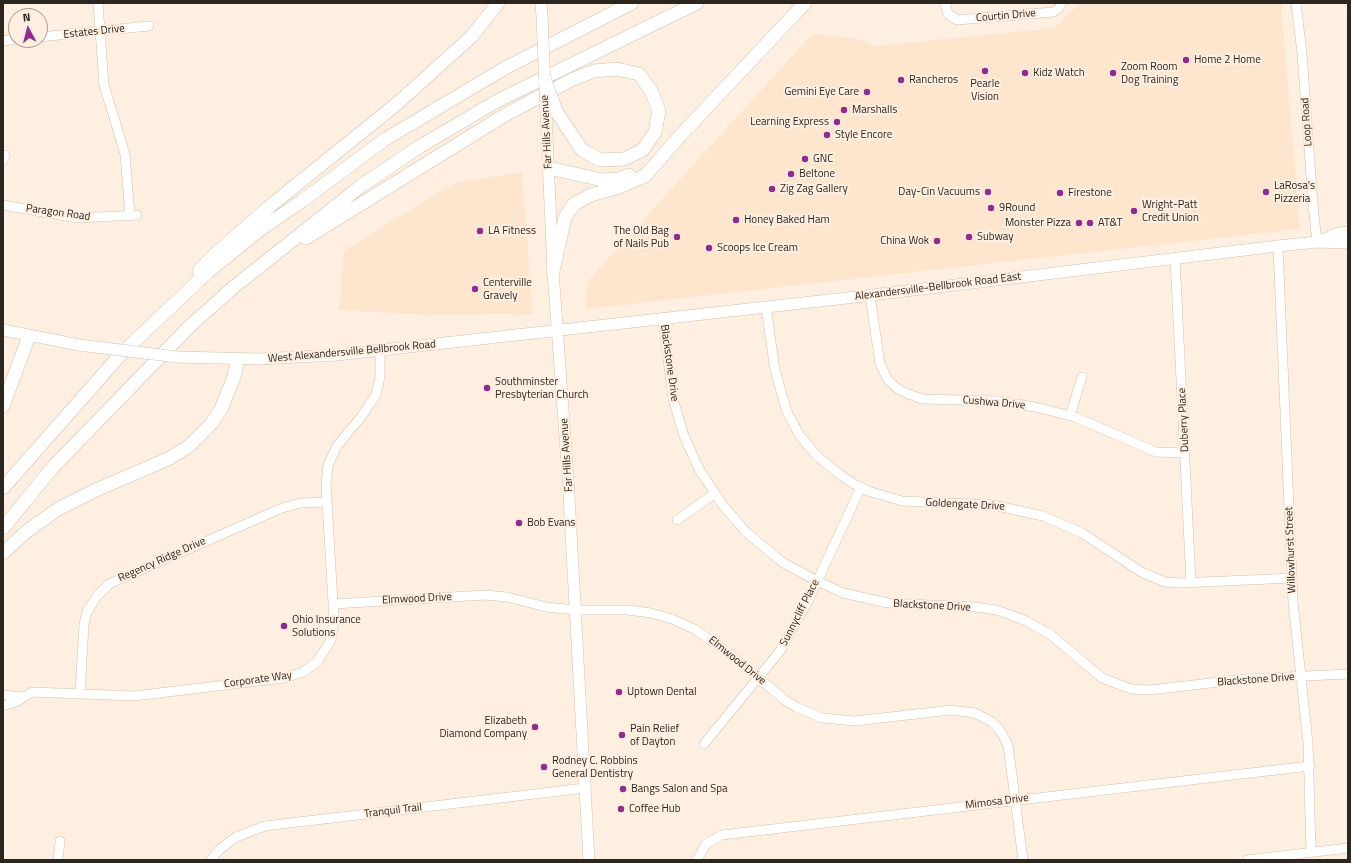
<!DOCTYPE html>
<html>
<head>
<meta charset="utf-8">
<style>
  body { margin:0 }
  #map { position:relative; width:1351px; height:863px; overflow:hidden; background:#feefe0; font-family:"Titillium Web",sans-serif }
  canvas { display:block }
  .frame { position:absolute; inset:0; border:4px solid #2d261f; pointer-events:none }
  .north { position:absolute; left:8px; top:8px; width:40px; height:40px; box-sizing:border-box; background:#feefe0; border:1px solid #aa9f93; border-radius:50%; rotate:353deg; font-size:11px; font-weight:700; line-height:16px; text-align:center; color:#2d261f }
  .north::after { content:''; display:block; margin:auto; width:14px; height:18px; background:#902b91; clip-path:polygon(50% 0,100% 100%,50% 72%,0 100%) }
</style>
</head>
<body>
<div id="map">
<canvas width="1351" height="863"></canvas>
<div class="frame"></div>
<div class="north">N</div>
</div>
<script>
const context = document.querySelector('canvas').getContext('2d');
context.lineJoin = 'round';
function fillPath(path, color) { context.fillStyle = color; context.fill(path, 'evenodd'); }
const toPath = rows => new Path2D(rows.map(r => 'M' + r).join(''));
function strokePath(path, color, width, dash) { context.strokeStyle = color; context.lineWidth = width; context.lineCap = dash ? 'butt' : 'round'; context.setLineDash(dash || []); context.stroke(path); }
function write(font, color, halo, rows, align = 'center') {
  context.font = font + ' "Titillium Web",sans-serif'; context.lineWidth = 4; context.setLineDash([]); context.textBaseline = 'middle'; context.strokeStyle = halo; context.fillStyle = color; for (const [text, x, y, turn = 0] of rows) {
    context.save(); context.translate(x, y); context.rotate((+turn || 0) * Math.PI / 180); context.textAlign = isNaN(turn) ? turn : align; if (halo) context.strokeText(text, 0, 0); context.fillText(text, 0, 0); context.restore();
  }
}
const built = toPath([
  [1081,3,1281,3,1300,229,586,309,588,281,812,34,859,39,874,46,1053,28],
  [522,172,533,314,426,315,339,310,344,251,454,183]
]);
const minor = toPath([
  [98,3,104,85,125,154,130,216],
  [945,3,948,14,957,20,1053,12,1058,9,1062,3],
  [1296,3,1302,53,1313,205,1317,242],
  [40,37,149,26],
  [3,41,16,39],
  [3,160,5,155],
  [3,205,77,218,137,215],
  [1278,246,1293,602,1308,743,1311,852],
  [1175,258,1191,583],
  [870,295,880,364,888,380,898,389,906,393,922,399,998,401,1035,407,1075,417,1156,452,1185,453],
  [766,307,775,370,787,412,800,436,817,456,839,474,854,484,868,491,902,501,993,505,1043,516,1082,533,1143,573,1165,582,1181,583,1292,578],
  [663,319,673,399,684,436,699,469,722,504,746,532,782,562,817,581,843,593,888,603,975,607,996,610,1011,615,1026,621,1051,635,1102,678,1131,689,1150,690,1245,679,1348,674],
  [1070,416,1082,377],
  [677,520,714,494],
  [333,604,485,595,507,597,546,607,575,610,628,610,651,613,672,619,694,629,726,651,785,700,796,707,822,718,855,721,951,710,975,713,992,722,999,729,1008,745,1023,860],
  [80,694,84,624,87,612,97,596,109,584,282,508,301,503,327,502],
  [3,695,23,697],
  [3,706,18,701,32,692,134,696,284,678,303,672,317,662,331,640,334,620,326,484,328,465,337,446,361,417,376,395,380,377,380,351],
  [704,744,780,651,809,599,861,487],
  [58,860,60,841],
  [211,860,219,850,236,837,265,826,585,788],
  [697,860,706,844,722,835,1310,766],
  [1247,860,1348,848]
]);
const major = toPath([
  [541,3,542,15],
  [546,114,553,271,568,478,589,860],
  [1320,241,1338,233,1348,232],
  [3,330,79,345],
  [177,357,259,359,337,355,847,298,1278,246,1317,242,1348,243]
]);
const highway = toPath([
  [549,168,602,180,619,179,629,175],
  [306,238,505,115,571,80,594,71,617,69,639,74,651,91,659,111,655,132,643,150,624,159,600,160,582,150,556,111],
  [199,271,210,259,269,207,399,102,472,36,498,3],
  [553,271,565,217,574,204,591,195,619,187,645,176,679,137,805,3],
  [3,406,29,336],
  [3,488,122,353,209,271,261,229,302,201,384,140,505,68,632,3],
  [3,528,54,466,191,325,235,286,361,186,419,147,497,101,697,3],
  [3,553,26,532,58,509,96,490,168,459,189,446,212,423,221,409,234,377,238,359]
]);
const majorBridge = toPath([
  [542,15,546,114],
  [79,345,177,357]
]);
const highwayBridge = toPath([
  [545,81,556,111]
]);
const markers = [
  [1186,60,4,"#902b91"],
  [985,71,4,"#902b91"],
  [1025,73,4,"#902b91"],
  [1113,73,4,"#902b91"],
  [901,80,4,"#902b91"],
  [867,92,4,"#902b91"],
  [844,110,4,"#902b91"],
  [837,122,4,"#902b91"],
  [827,135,4,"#902b91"],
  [805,159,4,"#902b91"],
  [791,174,4,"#902b91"],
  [772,189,4,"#902b91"],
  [988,192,4,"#902b91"],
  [1266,192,4,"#902b91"],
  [1060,193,4,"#902b91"],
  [991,208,4,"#902b91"],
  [1134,211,4,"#902b91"],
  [736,220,4,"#902b91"],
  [1079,223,4,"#902b91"],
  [1090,223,4,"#902b91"],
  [480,231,4,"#902b91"],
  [677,237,4,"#902b91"],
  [969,237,4,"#902b91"],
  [937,241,4,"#902b91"],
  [709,248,4,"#902b91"],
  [475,289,4,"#902b91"],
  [487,388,4,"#902b91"],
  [519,523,4,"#902b91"],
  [284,626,4,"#902b91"],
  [619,692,4,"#902b91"],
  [535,727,4,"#902b91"],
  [622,735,4,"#902b91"],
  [544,767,4,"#902b91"],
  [623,789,4,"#902b91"],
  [621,809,4,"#902b91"]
];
const streetNames = [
  ["Courtin Drive",1006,16,-5],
  ["Estates Drive",94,32,-6],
  ["Loop Road",1307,122,-94],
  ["Far Hills Avenue",547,132,-93],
  ["Paragon Road",58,213,8],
  ["Alexandersville-Bellbrook Road East",938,287,-7],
  ["West Alexandersville Bellbrook Road",352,352,-5],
  ["Blackstone Drive",669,363,82],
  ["Cushwa Drive",994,403,5],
  ["Duberry Place",1184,420,-93],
  ["Far Hills Avenue",567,455,-94],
  ["Goldengate Drive",965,505,3],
  ["Willowhurst Street",1291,550,-92],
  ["Regency Ridge Drive",162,560,-24],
  ["Elmwood Drive",417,599,-3],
  ["Blackstone Drive",932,606,3],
  ["Sunnycliff Place",800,613,-63],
  ["Elmwood Drive",737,661,39],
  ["Corporate Way",258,680,-8],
  ["Blackstone Drive",1256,680,-4],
  ["Mimosa Drive",997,802,-7],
  ["Tranquil Trail",393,811,-7]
];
const poiNames = [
  ["Home 2 Home",1194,60],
  ["Zoom Room",1121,67],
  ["Dog Training",1121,80],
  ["Kidz Watch",1033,73],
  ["Rancheros",909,80],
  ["Pearle",985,84,"center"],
  ["Vision",985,97,"center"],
  ["Gemini Eye Care",859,92,"right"],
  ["Marshalls",852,110],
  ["Learning Express",829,122,"right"],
  ["Style Encore",835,135],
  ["GNC",813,159],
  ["Beltone",799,174],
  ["LaRosa's",1274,186],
  ["Pizzeria",1274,199],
  ["Zig Zag Gallery",780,189],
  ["Day-Cin Vacuums",980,192,"right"],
  ["Firestone",1068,193],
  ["Wright-Patt",1142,205],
  ["Credit Union",1142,218],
  ["9Round",999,208],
  ["Honey Baked Ham",744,220],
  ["Monster Pizza",1071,223,"right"],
  ["AT&T",1098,223],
  ["LA Fitness",488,231],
  ["The Old Bag",669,231,"right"],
  ["of Nails Pub",669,244,"right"],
  ["Subway",977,237],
  ["China Wok",929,241,"right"],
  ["Scoops Ice Cream",717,248],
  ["Centerville",483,283],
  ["Gravely",483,296],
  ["Southminster",495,382],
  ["Presbyterian Church",495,395],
  ["Bob Evans",527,523],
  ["Ohio Insurance",292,620],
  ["Solutions",292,633],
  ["Uptown Dental",627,692],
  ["Elizabeth",527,721,"right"],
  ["Diamond Company",527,734,"right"],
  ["Pain Relief",630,729],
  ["of Dayton",630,742],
  ["Rodney C. Robbins",552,761],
  ["General Dentistry",552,774],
  ["Bangs Salon and Spa",631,789],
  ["Coffee Hub",629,809]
];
fillPath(built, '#fee6ce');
strokePath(minor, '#d2c0af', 10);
strokePath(major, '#d2c0af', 12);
strokePath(highway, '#d2c0af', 14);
strokePath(minor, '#fff', 9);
strokePath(major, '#fff', 11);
strokePath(highway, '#fff', 13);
strokePath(majorBridge, '#d2c0af', 12, []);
strokePath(highwayBridge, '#d2c0af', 14, []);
strokePath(majorBridge, '#fff', 11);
strokePath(highwayBridge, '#fff', 13);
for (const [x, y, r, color] of markers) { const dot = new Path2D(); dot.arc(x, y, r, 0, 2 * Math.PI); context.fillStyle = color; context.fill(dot); strokePath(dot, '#feefe0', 1.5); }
write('11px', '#2d261f', '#feefe0', streetNames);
write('11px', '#2d261f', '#feefe0', poiNames, 'left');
</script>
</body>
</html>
